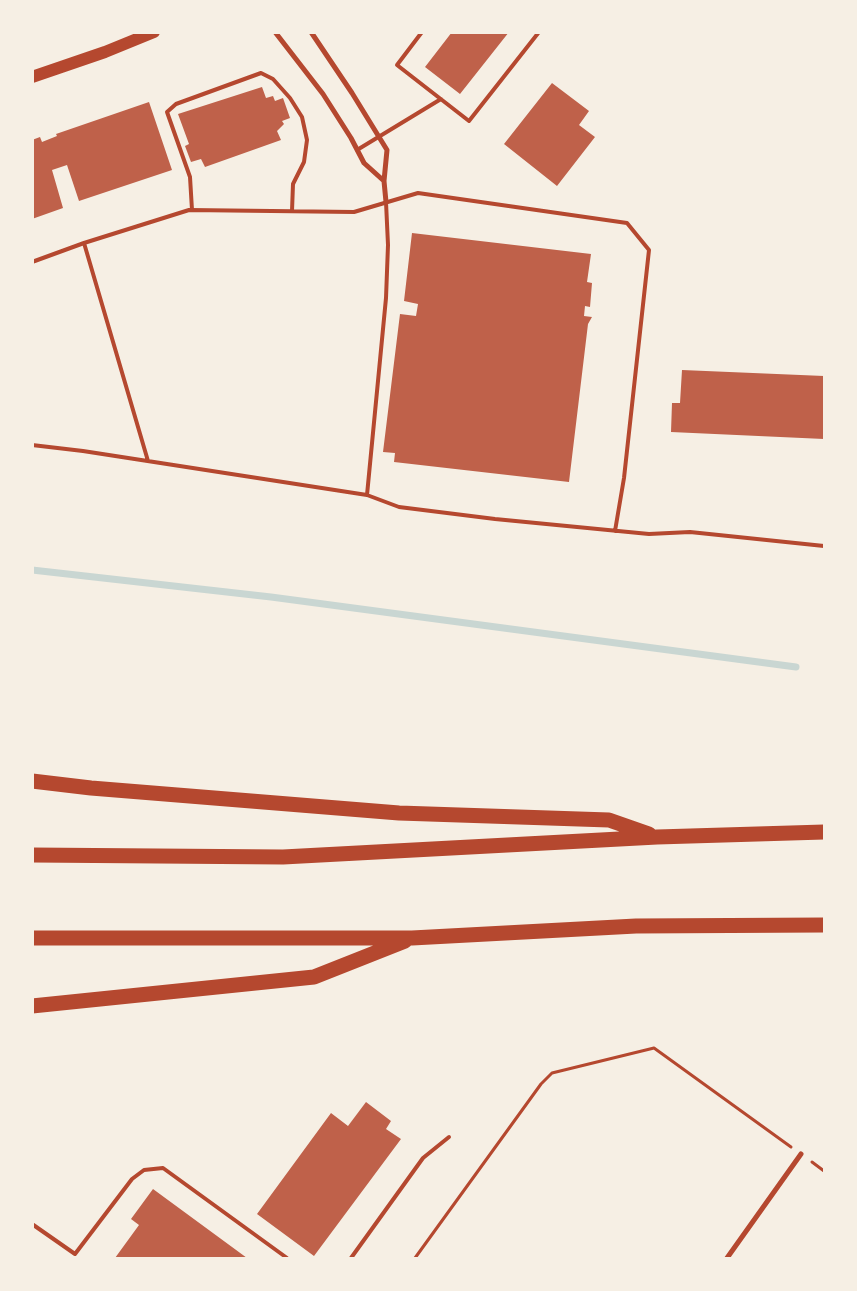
<!DOCTYPE html>
<html>
<head>
<meta charset="utf-8">
<style>
  body { margin:0 }
  #map { position:relative; width:857px; height:1291px; overflow:hidden; background:#f6efe4; font-family:Quicksand,sans-serif }
  canvas { display:block }
  .frame { position:absolute; inset:0; border:34px solid #f6efe4; pointer-events:none }
</style>
</head>
<body>
<div id="map">
<canvas width="857" height="1291"></canvas>
<div class="frame"></div>
</div>
<script>
const context = document.querySelector('canvas').getContext('2d');
context.lineJoin = 'round';
const toPath = rows => new Path2D(rows.map(r => 'M' + r).join(''));
function strokePath(path, color, width, dash) { context.strokeStyle = color; context.lineWidth = width; context.lineCap = dash ? 'butt' : 'round'; context.setLineDash(dash || []); context.stroke(path); }
function fillPath(path, color) { context.fillStyle = color; context.fill(path, 'evenodd'); }
const stream = toPath([
  [32,570,271,597,796,667]
]);
const building = toPath([
  [452,32,509,32,460,94,425,67],
  [552,83,589,111,579,125,595,137,557,186,504,144],
  [262,87,266,98,273,96,275,101,283,98,290,118,282,121,284,124,277,131,281,140,205,167,201,159,191,162,185,146,189,144,178,114],
  [149,102,172,170,79,201,67,165,52,170,63,208,32,219,32,140,40,137,42,142,57,136,56,134],
  [412,233,591,254,587,282,592,283,590,307,585,306,584,316,592,317,588,324,569,482,394,462,395,453,383,452,400,314,416,316,418,304,404,301],
  [682,370,824,376,824,439,671,432,672,403,680,403],
  [366,1102,391,1121,386,1129,401,1139,314,1256,257,1214,331,1113,348,1126],
  [153,1189,247,1258,115,1258,139,1225,131,1219]
]);
const path = toPath([
  [812,1162,824,1171],
  [415,1258,541,1084,552,1073,654,1048,791,1147]
]);
const service = toPath([
  [422,32,397,65,469,121,539,32],
  [357,150,441,99],
  [192,210,190,177,167,112,176,104,261,73,273,79,290,98,302,117,307,140,304,162,293,184,292,211],
  [84,243,148,461],
  [32,262,84,243,189,210,354,212,418,193,627,223,649,250,624,478,615,531],
  [32,445,83,451,367,495,399,507,495,519,649,534,690,532,824,546],
  [367,495,386,298,388,245,386,202],
  [32,1224,75,1254,132,1179,144,1170,163,1168,287,1258],
  [351,1258,423,1158,449,1137]
]);
const minor = toPath([
  [275,32,323,94,351,138,364,163,384,181],
  [311,32,352,93,387,150,384,181,386,202],
  [727,1258,801,1154]
]);
const primary = toPath([
  [32,77,105,52,154,32]
]);
const motorway = toPath([
  [32,781,91,788,399,813,609,820,649,834],
  [32,855,283,857,657,837,824,832],
  [32,938,412,938,636,926,824,925],
  [32,1006,314,977,405,941]
]);
strokePath(stream, '#c9d6d2', 7);
fillPath(building, '#bf614a');
strokePath(path, '#b5482f', 3);
strokePath(service, '#b5482f', 4);
strokePath(minor, '#b5482f', 5);
strokePath(primary, '#b5482f', 12);
strokePath(motorway, '#b5482f', 15);
</script>
</body>
</html>
